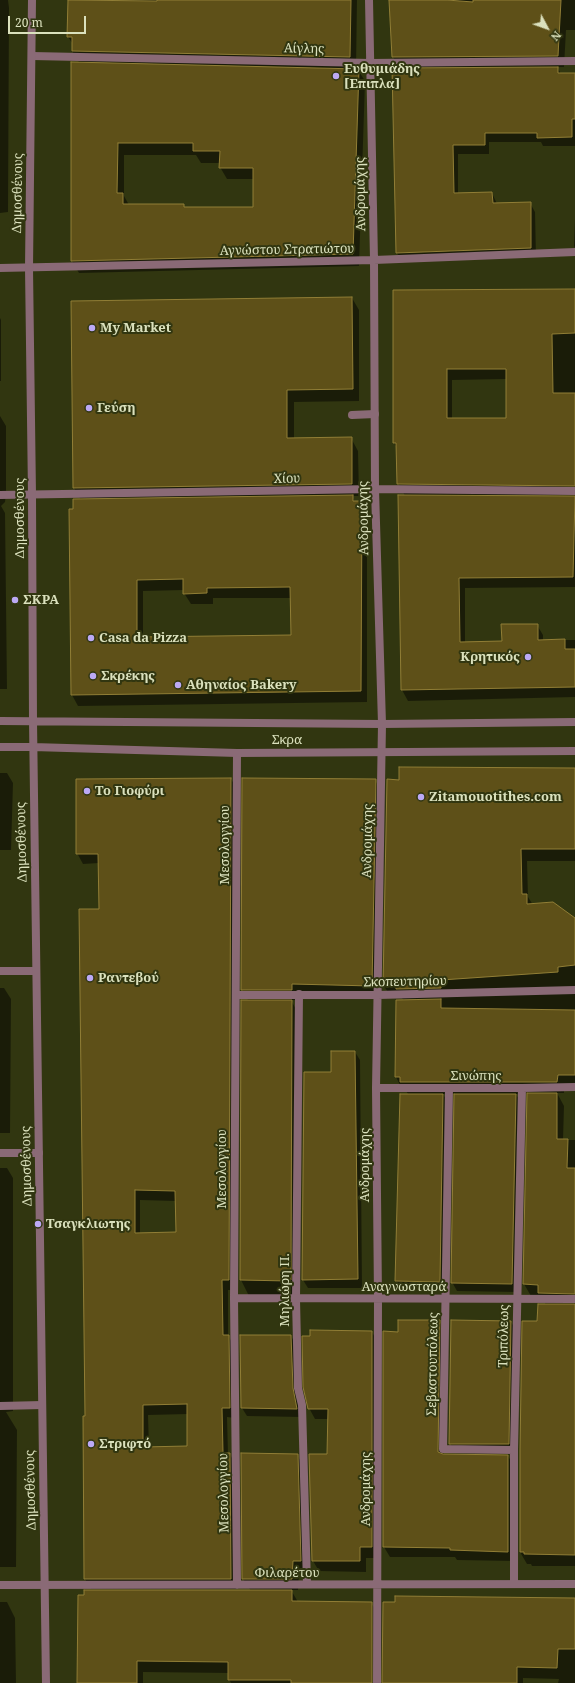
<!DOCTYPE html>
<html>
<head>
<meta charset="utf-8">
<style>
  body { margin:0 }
  #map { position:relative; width:575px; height:1683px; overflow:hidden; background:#313610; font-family:"Noto Serif",serif }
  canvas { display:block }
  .north { position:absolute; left:527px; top:8px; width:40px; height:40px; -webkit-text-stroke:3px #313610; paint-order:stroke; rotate:131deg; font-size:11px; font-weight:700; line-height:16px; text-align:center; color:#dbe1bd }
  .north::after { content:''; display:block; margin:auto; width:14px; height:18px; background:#dbe1bd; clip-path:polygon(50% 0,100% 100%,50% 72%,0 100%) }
  .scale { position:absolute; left:8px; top:16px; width:78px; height:18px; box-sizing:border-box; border:2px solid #dbe1bd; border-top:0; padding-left:5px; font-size:12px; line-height:14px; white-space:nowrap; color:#dbe1bd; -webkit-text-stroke:3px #313610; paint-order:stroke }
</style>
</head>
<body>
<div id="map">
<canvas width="575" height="1683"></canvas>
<div class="north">N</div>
<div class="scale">20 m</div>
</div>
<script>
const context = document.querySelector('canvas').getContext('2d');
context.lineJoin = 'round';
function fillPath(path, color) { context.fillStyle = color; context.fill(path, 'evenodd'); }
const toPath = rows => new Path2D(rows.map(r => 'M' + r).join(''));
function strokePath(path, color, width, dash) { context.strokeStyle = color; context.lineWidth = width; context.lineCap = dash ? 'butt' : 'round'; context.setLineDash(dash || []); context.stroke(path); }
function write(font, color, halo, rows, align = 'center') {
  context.font = font + ' "Noto Serif",serif'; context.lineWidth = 4; context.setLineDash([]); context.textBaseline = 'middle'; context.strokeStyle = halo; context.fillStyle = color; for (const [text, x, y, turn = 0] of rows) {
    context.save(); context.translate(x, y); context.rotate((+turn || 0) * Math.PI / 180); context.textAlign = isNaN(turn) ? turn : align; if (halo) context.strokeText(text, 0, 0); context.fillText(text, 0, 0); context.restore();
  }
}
const shadow = toPath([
  [0,0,8,0,9,8,8,212,0,213],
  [69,0,357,0,356,69,358,70,365,81,359,266,79,273,72,261,80,64,72,51,73,44,68,37],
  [124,155,196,155,201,163,220,163,220,167,227,179,254,179,254,208,185,208,183,205,129,205,124,196],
  [391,0,575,0,575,30,566,30,564,67,557,67,561,74,575,74,575,146,543,146,541,142,489,142,489,154,458,154,458,194,492,193,497,204,530,203,535,212,536,257,402,262,397,253,400,69,393,57],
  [575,219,575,248,574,246],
  [575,290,575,587,465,588,465,643,503,642,537,625,543,635,543,640,575,640,575,697,408,701,402,690,399,496,405,496,398,483,397,448,394,443,394,291],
  [507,379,507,419,452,419,452,380],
  [352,298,359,310,359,401,294,402,294,439,351,438,358,451,359,496,352,496,355,502,361,502,367,513,367,702,78,706,72,695,74,510,81,500,74,488,72,302],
  [184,590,184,593,191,604,213,604,213,598,291,598,292,636,143,638,143,591],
  [0,318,1,320,1,381,0,381],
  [0,416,6,426,6,493,5,502,1,506,5,513,7,689,0,689],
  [575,768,575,861,527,861,528,897,533,905,575,919,575,1087,564,1086,564,1093,557,1093,564,1106,563,1140,575,1140,575,1566,532,1566,531,1564,527,1564,520,1552,538,1322,546,1305,541,1296,531,1296,524,1284,528,1094,516,1094,521,1103,516,1292,457,1291,452,1282,455,1094,443,1094,448,1103,445,1291,401,1289,396,1281,408,1094,405,1089,402,1089,396,1077,404,1001,402,998,391,997,384,986,400,781],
  [0,773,7,773,13,783,11,850,0,850],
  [231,779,237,789,234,1290,228,1290,228,1335,234,1346,235,1418,227,1417,228,1454,230,1454,235,1464,237,1589,91,1589,85,1579,84,1417,86,1417,100,910,99,863,83,864,77,853],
  [140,1200,176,1201,177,1233,140,1234],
  [188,1414,188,1447,149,1448,148,1415],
  [375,780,381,791,378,996,298,995,298,1000,291,1000,300,1017,299,1295,249,1296,241,1280,242,1002,249,1002,242,989],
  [0,988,4,988,11,999,10,1133,0,1133],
  [355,1052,360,1060,362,1288,308,1288,303,1280,332,1073],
  [0,1168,7,1168,13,1178,13,1411,6,1412,17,1430,16,1567,0,1567],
  [439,1321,445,1331,444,1456,508,1456,514,1466,514,1561,457,1560,455,1557,390,1557,384,1547,384,1332,399,1333],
  [511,1322,516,1330,513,1453,455,1452,450,1443],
  [372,1332,378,1343,377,1558,366,1558,366,1572,319,1571,313,1561,328,1455,328,1419,315,1419,309,1408],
  [291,1336,296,1345,301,1417,247,1416,242,1408],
  [297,1455,304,1466,307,1572,299,1572,298,1590,291,1590,298,1602,371,1603,378,1614,377,1683,231,1683,229,1679,229,1673,143,1672,143,1683,78,1683,251,1591,243,1579],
  [575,1599,575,1683,558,1683,559,1679,523,1678,523,1683,384,1683],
  [0,1602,7,1602,15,1618,16,1683,0,1683]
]);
const building = toPath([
  [68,0,157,1,157,0,351,0,350,57,72,51,72,37,67,37,68,0],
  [389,0,447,0,473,2,473,0,561,0,558,56,392,57,389,0],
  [71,62,359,69,353,254,71,261,71,62],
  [118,143,193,143,193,151,220,151,219,168,253,168,253,207,184,207,184,204,123,204,123,193,117,193,118,143],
  [558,67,558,73,575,73,575,119,572,119,572,137,537,138,537,133,485,133,485,145,453,145,454,193,492,192,493,203,531,202,531,248,396,253,392,68,558,67],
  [575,289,575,333,552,334,553,393,575,393,575,486,397,484,396,443,393,443,393,290,575,289],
  [447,369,506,369,506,418,447,418,447,369],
  [352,297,353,389,287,390,287,438,352,437,352,484,73,488,71,301,352,297],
  [353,495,353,501,362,501,361,691,71,695,69,509,73,509,73,499,353,495],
  [183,579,183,594,207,593,207,588,290,587,291,635,137,637,137,580,183,579],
  [398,495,575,496,573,577,459,578,460,642,502,641,501,624,538,624,538,640,565,639,565,649,575,649,575,687,401,690,398,495],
  [399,767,575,768,575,849,521,849,522,894,527,894,527,904,553,902,575,918,575,965,558,967,558,972,441,980,441,988,396,989,396,986,383,986,387,779,399,780,399,767],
  [231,778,229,1280,222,1280,223,1335,229,1335,230,1408,222,1408,223,1453,230,1453,231,1579,84,1579,83,1416,85,1416,79,909,99,909,98,854,76,854,76,779,231,778],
  [135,1190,175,1191,176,1232,135,1233,135,1190],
  [187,1404,187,1446,143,1447,143,1405,187,1404],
  [242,778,376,779,372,986,292,984,292,990,241,990,242,778],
  [441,999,441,1008,575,1010,575,1075,558,1075,557,1082,400,1082,400,1077,395,1077,396,1000,441,999],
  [241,1000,292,1000,291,1280,289,1281,240,1280,241,1000],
  [331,1051,355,1051,358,1279,302,1280,304,1072,331,1072,331,1051],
  [527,1093,557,1093,557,1139,568,1139,567,1168,575,1168,575,1294,538,1293,538,1285,523,1284,527,1093],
  [400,1094,443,1094,440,1282,395,1281,400,1094],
  [454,1094,516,1094,512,1284,451,1283,454,1094],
  [538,1304,575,1304,575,1555,524,1554,524,1552,520,1552,520,1450,522,1321,537,1321,538,1304],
  [398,1320,440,1320,438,1452,443,1454,508,1455,508,1552,450,1550,450,1548,383,1547,383,1331,398,1332,398,1320],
  [451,1320,511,1321,509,1444,449,1444,451,1320],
  [310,1330,372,1331,372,1547,360,1547,360,1561,312,1561,309,1454,327,1454,328,1409,308,1409,303,1387,302,1336,310,1336,310,1330],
  [240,1335,291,1335,293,1388,297,1409,241,1408,240,1335],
  [241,1453,298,1454,301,1561,293,1561,292,1579,242,1579,241,1453],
  [84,1590,292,1590,292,1601,372,1602,372,1683,291,1683,291,1680,228,1680,228,1662,137,1661,137,1683,77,1683,78,1595,84,1595,84,1590],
  [395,1596,575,1598,575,1649,558,1649,557,1668,517,1667,517,1683,382,1683,383,1602,395,1602,395,1596]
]);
const service = toPath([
  [352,415,375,414],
  [299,994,296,1299,298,1388,302,1405,307,1584],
  [376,1088,522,1088,575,1087],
  [449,1088,443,1449,514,1450],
  [514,1584,514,1450,522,1088]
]);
const minor = toPath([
  [369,0,374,260,375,489,382,724,376,1088,378,1299,377,1683],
  [32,56,370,63,575,61],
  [0,268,374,260,575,252],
  [0,495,375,489,575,491],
  [0,971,36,971],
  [236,995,378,995,575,990],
  [0,1153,39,1153],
  [234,1298,575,1299],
  [0,1406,42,1405],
  [0,1585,575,1584],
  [237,1585,234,1298,237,753]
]);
const tertiary = toPath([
  [32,0,29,268,32,495,33,721,46,1683],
  [0,721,382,724,575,722],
  [0,747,33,747,237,753,575,751]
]);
const markers = [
  [336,76,4,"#bca9f5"],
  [92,328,4,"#bca9f5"],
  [89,408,4,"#bca9f5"],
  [15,600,4,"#bca9f5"],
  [91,638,4,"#bca9f5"],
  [528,657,4,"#bca9f5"],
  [93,676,4,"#bca9f5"],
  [178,685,4,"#bca9f5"],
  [87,791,4,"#bca9f5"],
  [421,797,4,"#bca9f5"],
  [90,978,4,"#bca9f5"],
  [38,1224,4,"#bca9f5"],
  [91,1444,4,"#bca9f5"]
];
const streetNames = [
  ["Αίγλης",304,49,1],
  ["Δημοσθένους",18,193,-89],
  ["Ανδρομάχης",361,194,-91],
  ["Αγνώστου Στρατιώτου",287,250,-1],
  ["Χίου",287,479,-1],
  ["Δημοσθένους",20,518,-90],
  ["Ανδρομάχης",364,518,-91],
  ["Σκρα",287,740],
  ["Ανδρομάχης",368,841,-89],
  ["Δημοσθένους",22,842,-91],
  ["Μεσολογγίου",225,845,-90],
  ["Σκοπευτηρίου",405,982,-1],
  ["Σινώπης",476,1076],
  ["Ανδρομάχης",365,1165,-90],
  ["Δημοσθένους",27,1166,-91],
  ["Μεσολογγίου",222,1169,-90],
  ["Αναγνωσταρά",404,1287],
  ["Μηλιώρη Π.",285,1290,-90],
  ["Τριπόλεως",504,1336,-89],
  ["Σεβαστουπόλεως",433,1364,-89],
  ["Ανδρομάχης",366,1489,-90],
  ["Δημοσθένους",31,1490,-91],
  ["Μεσολογγίου",224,1493,-91],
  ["Φιλαρέτου",287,1573]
];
const poiNames = [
  ["Ευθυμιάδης",344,69],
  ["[Επιπλα]",344,84],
  ["My Market",100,328],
  ["Γεύση",97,408],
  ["ΣΚΡΑ",23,600],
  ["Casa da Pizza",99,638],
  ["Κρητικός",520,657,"right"],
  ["Σκρέκης",101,676],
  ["Αθηναίος Bakery",186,685],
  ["Το Γιοφύρι",95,791],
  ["Zitamouotithes.com",429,797],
  ["Ραντεβού",98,978],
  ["Τσαγκλιωτης",46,1224],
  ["Στριφτό",99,1444]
];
fillPath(shadow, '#0007');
fillPath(building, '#5e5018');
strokePath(building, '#917e36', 1);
strokePath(service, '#8a6a76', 8);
strokePath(minor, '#8a6a76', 8);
strokePath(tertiary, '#8a6a76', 8);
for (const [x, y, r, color] of markers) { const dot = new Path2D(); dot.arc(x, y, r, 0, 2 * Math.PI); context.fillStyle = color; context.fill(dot); strokePath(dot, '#313610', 1.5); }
write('13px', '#dbe1bd', '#313610', streetNames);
write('bold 13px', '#dbe1bd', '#313610', poiNames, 'left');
</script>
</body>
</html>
